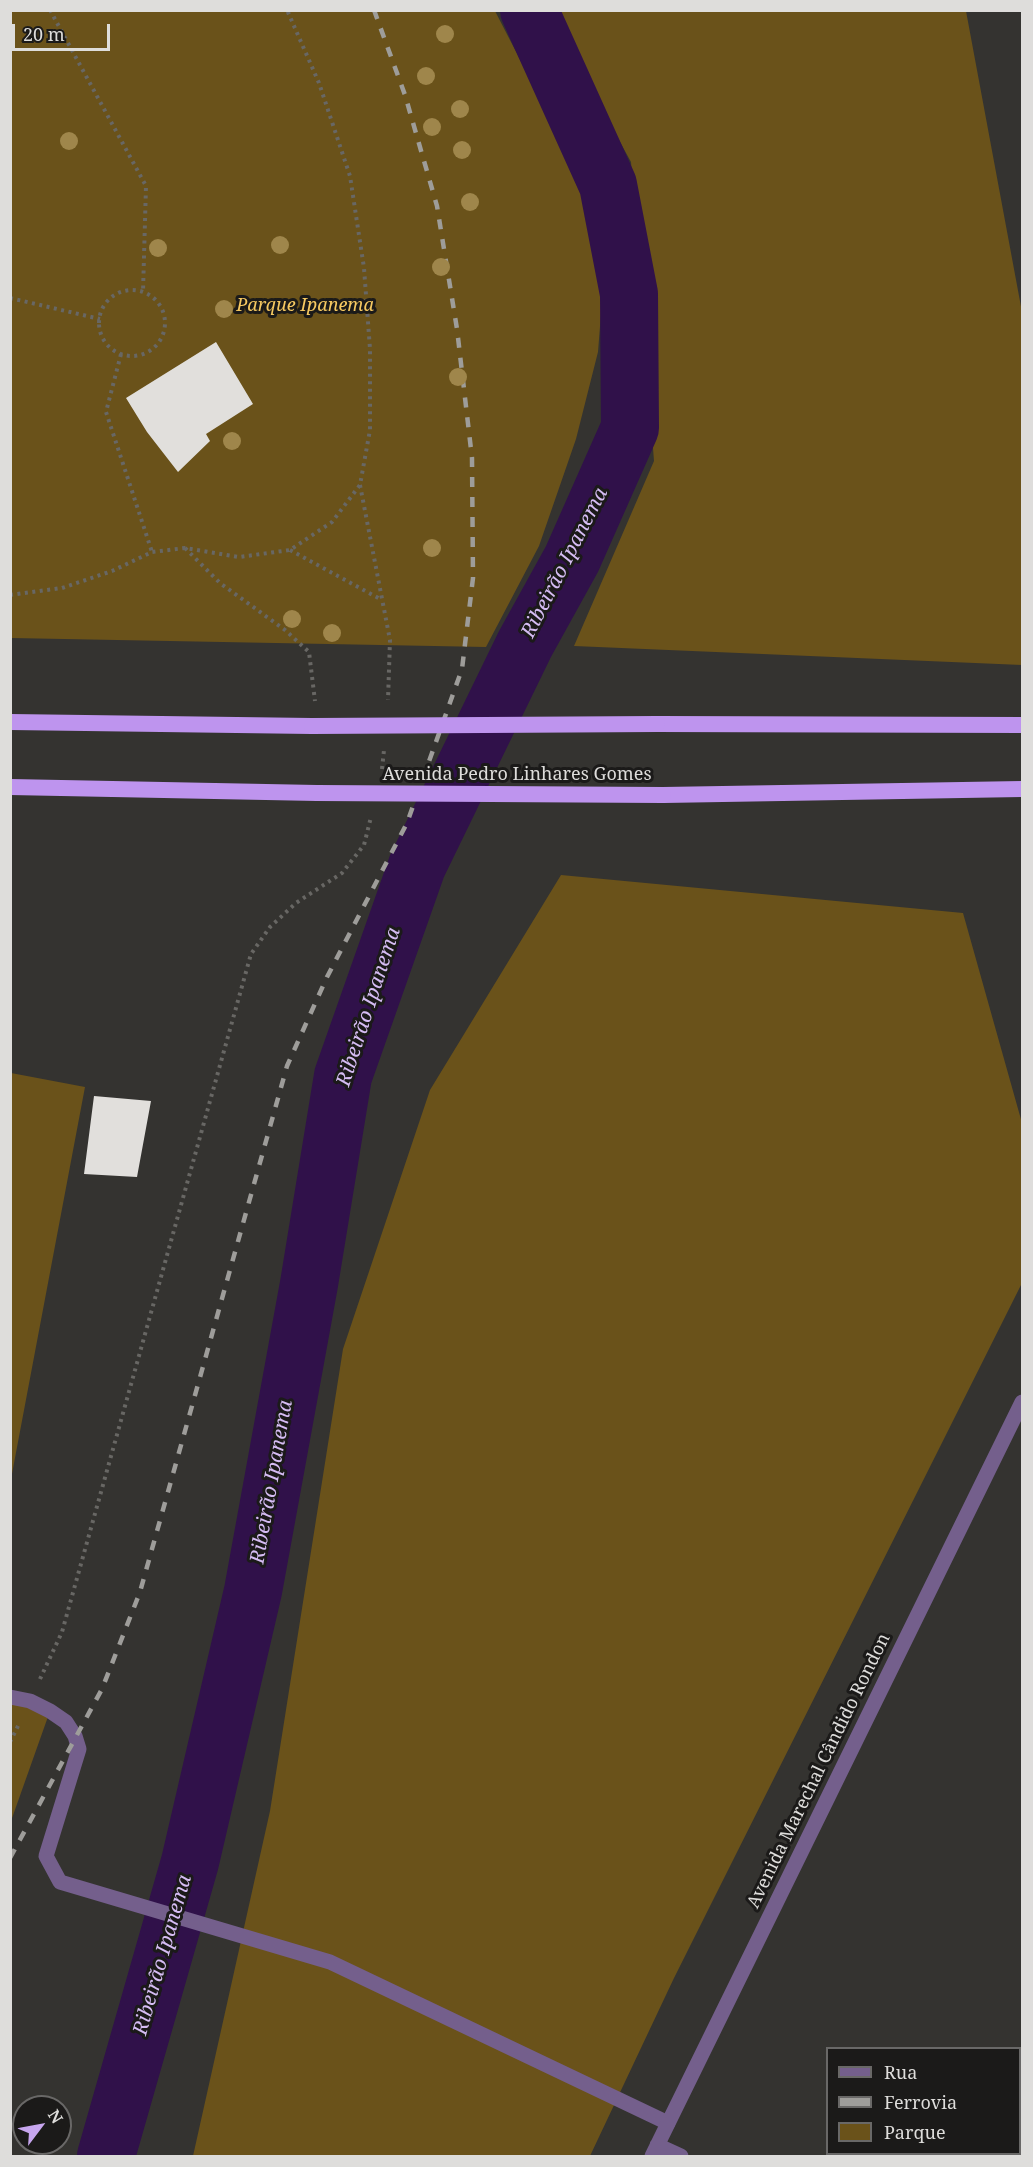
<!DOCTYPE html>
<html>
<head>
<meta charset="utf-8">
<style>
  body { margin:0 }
  #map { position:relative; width:1033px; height:2167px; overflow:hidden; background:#343330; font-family:"Noto Serif",serif }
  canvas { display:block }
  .frame { position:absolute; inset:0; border:12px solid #dedddb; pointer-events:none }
  .legend { position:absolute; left:826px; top:2047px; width:195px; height:108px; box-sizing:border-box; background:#1b1a19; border:2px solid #696867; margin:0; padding:8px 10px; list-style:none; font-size:18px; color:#dedddb }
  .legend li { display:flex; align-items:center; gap:12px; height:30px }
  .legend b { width:30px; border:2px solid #696867 }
  .north { position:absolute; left:12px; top:2095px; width:60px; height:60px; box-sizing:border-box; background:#1b1a19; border:2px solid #696867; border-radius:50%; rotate:58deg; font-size:16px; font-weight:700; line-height:24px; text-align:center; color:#dedddb }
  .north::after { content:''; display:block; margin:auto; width:21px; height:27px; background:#c7a6ef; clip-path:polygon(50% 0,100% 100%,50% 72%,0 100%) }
  .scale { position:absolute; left:12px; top:24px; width:98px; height:27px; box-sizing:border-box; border:3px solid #dedddb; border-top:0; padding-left:8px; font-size:18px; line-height:21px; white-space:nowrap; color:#dedddb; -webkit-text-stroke:4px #1b1a19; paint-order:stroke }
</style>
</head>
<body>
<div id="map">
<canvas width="1033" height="2167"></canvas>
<div class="frame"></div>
<ul class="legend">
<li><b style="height:8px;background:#745f8c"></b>Rua</li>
<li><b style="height:8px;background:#9e9d9a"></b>Ferrovia</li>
<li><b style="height:16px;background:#6a521a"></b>Parque</li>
</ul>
<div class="north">N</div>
<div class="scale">20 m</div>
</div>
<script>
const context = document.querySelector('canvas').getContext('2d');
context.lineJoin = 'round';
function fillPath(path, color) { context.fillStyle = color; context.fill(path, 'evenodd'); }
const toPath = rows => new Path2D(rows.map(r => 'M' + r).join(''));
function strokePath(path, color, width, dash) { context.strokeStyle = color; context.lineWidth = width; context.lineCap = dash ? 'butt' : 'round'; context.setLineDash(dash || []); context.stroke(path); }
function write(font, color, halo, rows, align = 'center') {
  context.font = font + ' "Noto Serif",serif'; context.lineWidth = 6; context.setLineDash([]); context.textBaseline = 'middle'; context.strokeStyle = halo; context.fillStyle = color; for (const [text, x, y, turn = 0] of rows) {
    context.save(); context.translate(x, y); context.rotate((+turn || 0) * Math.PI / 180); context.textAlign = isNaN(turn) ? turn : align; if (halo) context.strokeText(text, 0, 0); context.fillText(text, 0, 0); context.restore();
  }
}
const green = toPath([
  [11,11,495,11,576,168,605,263,598,352,576,439,539,546,486,647,11,638],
  [548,11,966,11,1022,312,1022,665,574,646,654,461,631,162],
  [561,875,963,913,1022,1123,1022,1283,674,1978,590,2156,193,2156,270,1811,343,1349,430,1090],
  [11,1073,85,1087,11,1479,10,1073],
  [11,1699,50,1711,11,1821]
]);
const river = toPath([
  [106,2156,190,1862,253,1591,309,1284,343,1076,417,866,525,644,572,559,630,428,629,294,608,185,529,10]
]);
const building = toPath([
  [216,342,253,404,206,434,210,441,178,472,147,432,126,398],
  [94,1096,151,1101,137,1177,84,1174]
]);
const path = toPath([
  [50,10,146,186,143,292],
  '99 323a33 33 0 1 1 66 0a33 33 0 1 1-66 0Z',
  [10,298,100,319],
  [121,354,106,412,152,552],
  [360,485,390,640,388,700],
  [185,548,220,583,285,630,309,652,315,701],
  [290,550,382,600],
  [10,595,62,588,112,571,152,552,185,548,239,557,290,550,332,522,360,485,370,430,370,349,364,268,350,176,319,83,287,10],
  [382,769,384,750],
  [40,1679,62,1632,251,954,270,927,296,903,342,873,364,845,371,817],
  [10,1742,19,1724]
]);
const pedestrian = toPath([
  [10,1697,30,1701,50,1711,66,1722,75,1736,79,1749,46,1856,60,1882,330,1962,668,2123]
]);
const minor = toPath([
  [657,2145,681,2156],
  [652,2156,1022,1402]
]);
const trunk = toPath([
  [10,722,312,726],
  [657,724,1022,725],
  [10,787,317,793],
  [663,795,1022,789]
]);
const rail = toPath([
  [10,1858,102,1689,140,1592,287,1066,327,977,407,823,462,669,473,578,472,458,457,329,437,206,405,95,374,10]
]);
const trunkBridge = toPath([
  [312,726,657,724],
  [317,793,663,795]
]);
const trees = [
  [445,34],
  [426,76],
  [460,109],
  [432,127],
  [69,141],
  [462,150],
  [470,202],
  [280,245],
  [158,248],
  [441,267],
  [224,309],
  [458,377],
  [232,441],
  [432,548],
  [292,619],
  [332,633]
];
const parkNames = [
  ["Parque Ipanema",305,306]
];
const streetNames = [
  ["Avenida Pedro Linhares Gomes",517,775],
  ["Avenida Marechal Cândido Rondon",819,1771,-64]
];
const waterNames = [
  ["Ribeirão Ipanema",565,563,-63],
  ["Ribeirão Ipanema",369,1007,-72],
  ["Ribeirão Ipanema",272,1482,-80],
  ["Ribeirão Ipanema",163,1955,-74]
];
fillPath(green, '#6a521a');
strokePath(river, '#30114a', 58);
fillPath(building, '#e1dfdc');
strokePath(path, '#686764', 4, [3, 4.5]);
strokePath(pedestrian, '#745f8c', 15);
strokePath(minor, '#745f8c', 15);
strokePath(trunk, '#be94ee', 16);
strokePath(rail, '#9e9d9a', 4.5, [10, 10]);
strokePath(trunkBridge, '#be94ee', 16);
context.fillStyle = '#9f864b';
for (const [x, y] of trees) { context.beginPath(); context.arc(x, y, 9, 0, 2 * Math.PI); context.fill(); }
write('italic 18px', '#f6c961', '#1b1a19', parkNames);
write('18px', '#dedddb', '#1b1a19', streetNames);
write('italic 20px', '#d5bcf3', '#1b1a19', waterNames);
</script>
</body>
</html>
